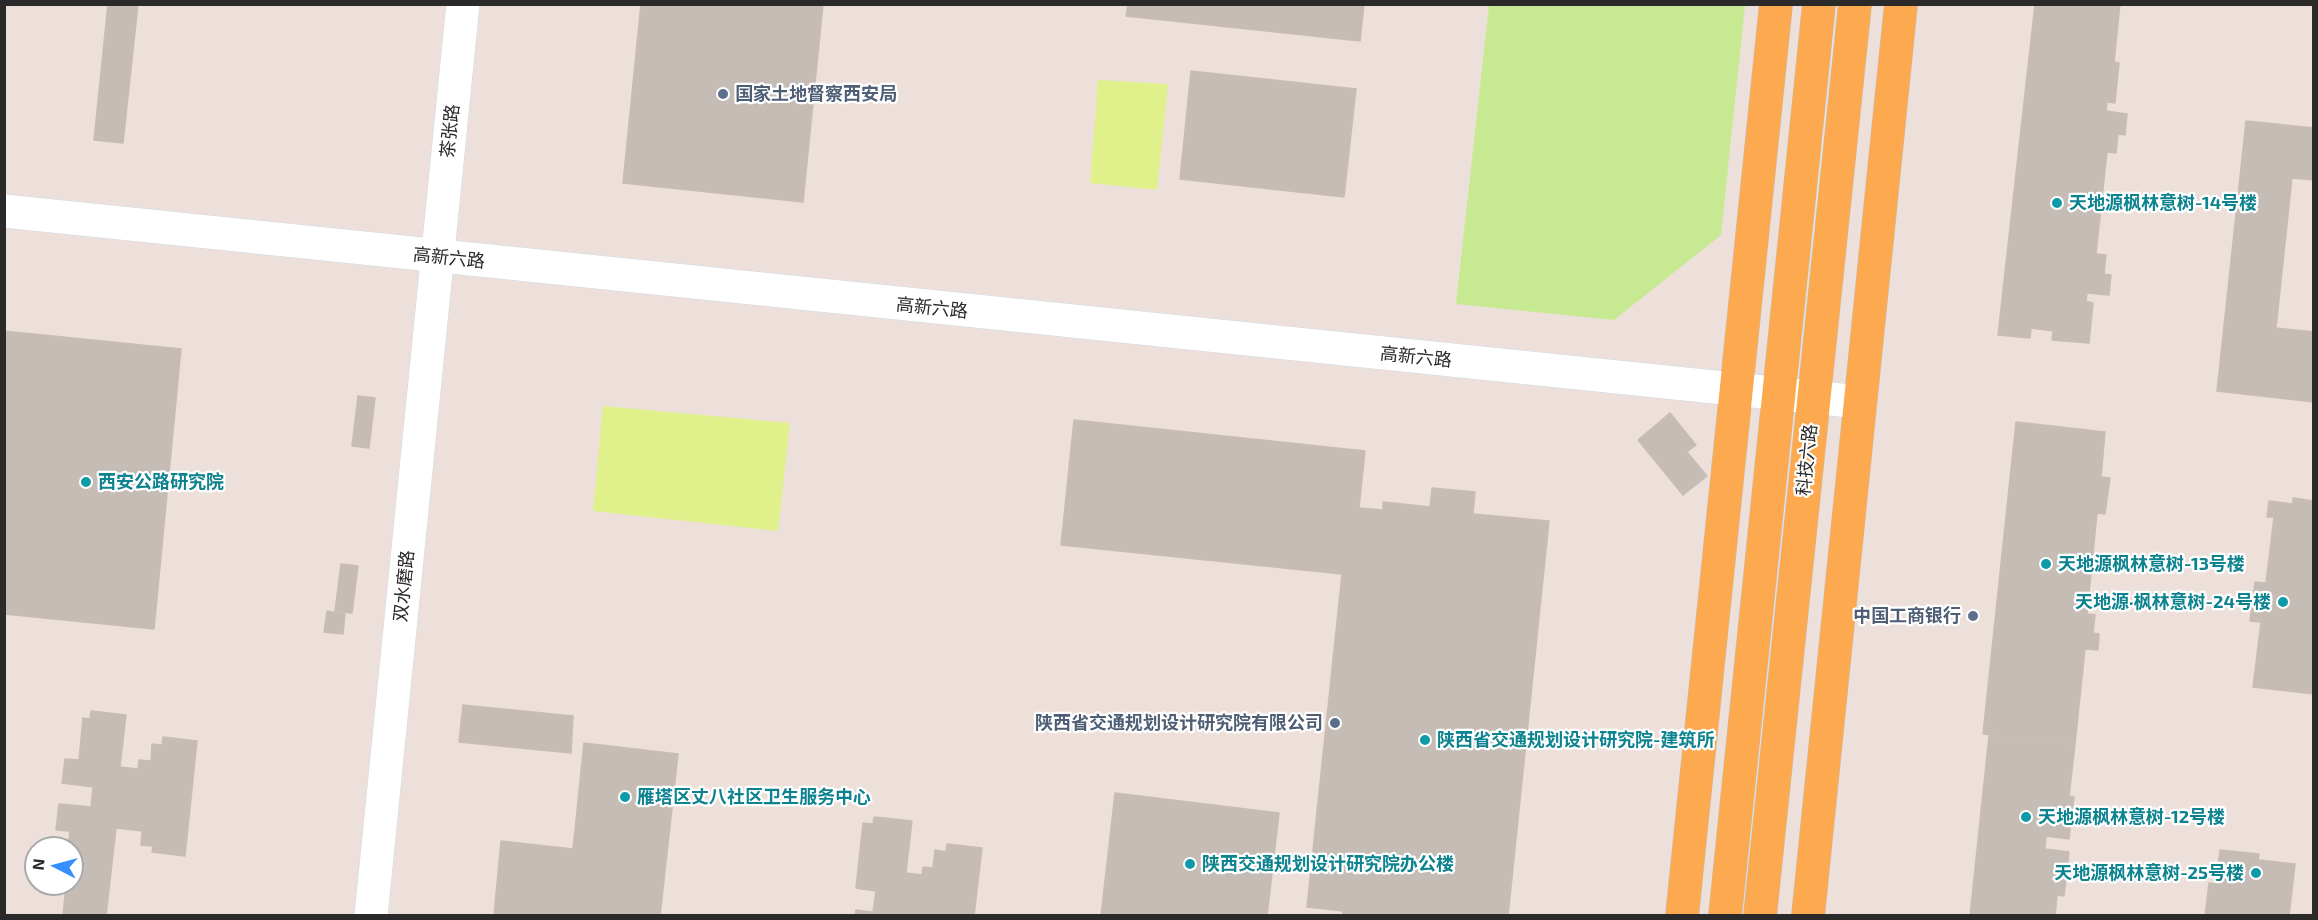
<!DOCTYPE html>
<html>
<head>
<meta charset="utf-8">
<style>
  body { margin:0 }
  #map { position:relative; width:2318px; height:920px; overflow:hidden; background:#ede0da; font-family:"Exo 2",sans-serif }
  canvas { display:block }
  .frame { position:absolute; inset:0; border:6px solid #2a2a2a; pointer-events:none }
  .north { position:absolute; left:24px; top:836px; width:60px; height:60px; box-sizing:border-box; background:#fff; border:2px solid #aaa; border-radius:50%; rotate:276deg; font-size:16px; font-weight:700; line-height:24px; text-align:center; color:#2a2a2a }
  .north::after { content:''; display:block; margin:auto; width:21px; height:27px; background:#368eff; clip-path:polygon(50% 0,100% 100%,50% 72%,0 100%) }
</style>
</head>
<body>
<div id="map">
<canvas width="2318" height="920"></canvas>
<div class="frame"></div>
<div class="north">N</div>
</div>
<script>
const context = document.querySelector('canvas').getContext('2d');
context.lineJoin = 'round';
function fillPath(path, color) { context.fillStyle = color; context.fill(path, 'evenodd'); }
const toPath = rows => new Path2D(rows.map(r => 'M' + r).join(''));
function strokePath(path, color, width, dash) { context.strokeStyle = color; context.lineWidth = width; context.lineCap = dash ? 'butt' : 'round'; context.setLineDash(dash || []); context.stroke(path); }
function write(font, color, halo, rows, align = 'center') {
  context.font = font + ' "Exo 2","Noto Sans SC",sans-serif'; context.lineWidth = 4.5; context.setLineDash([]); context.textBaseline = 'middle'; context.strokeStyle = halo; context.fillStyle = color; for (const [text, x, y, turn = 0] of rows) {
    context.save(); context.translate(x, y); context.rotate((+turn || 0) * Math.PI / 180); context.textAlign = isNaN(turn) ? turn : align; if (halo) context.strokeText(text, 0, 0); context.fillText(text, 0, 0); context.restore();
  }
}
const green = toPath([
  [1489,5,1745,5,1721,235,1614,320,1456,304]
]);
const pitch = toPath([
  [1098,80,1168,84,1157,190,1090,183],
  [603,406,790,423,778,531,593,511]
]);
const building = toPath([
  [108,4,138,4,123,143,94,140,108,4],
  [641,4,823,4,803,202,623,183,641,4],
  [1128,4,1364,4,1360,41,1126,16,1128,4],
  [2035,4,2120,4,2114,62,2119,63,2115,103,2107,102,2106,111,2127,114,2125,135,2118,134,2116,153,2107,152,2096,254,2106,255,2104,274,2111,275,2109,295,2087,293,2086,301,2093,303,2089,343,2052,340,2053,331,2031,328,2030,338,1998,335,2035,4],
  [1191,71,1356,89,1344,197,1180,179,1191,71],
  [2246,121,2314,128,2314,180,2292,178,2276,328,2314,332,2314,402,2217,391,2246,121],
  [4,331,181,349,154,629,4,614,4,331],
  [358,396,375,398,369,448,352,446,358,396],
  [1670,413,1696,445,1687,452,1707,476,1683,495,1638,440,1670,413],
  [1074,420,1365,451,1359,508,1383,510,1383,502,1430,507,1432,488,1475,492,1473,514,1549,521,1508,916,1343,916,1343,911,1307,907,1342,574,1061,545,1074,420],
  [2016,422,2105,432,2101,477,2110,478,2105,514,2097,513,2087,614,2095,615,2093,633,2099,634,2098,650,2085,649,2075,744,1983,734,2016,422],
  [2293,498,2314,501,2314,694,2253,687,2261,622,2250,621,2255,582,2266,583,2274,517,2267,517,2269,501,2293,504,2293,498],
  [341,564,358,566,352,613,335,611,341,564],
  [327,611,345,614,343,634,324,632,327,611],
  [463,705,573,716,571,753,459,742,463,705],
  [91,711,126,715,120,767,138,769,139,760,151,761,152,744,162,745,163,737,197,741,185,856,152,852,153,846,141,845,142,831,116,828,106,916,63,916,66,884,75,885,77,871,72,870,72,848,68,848,70,831,56,830,59,804,91,807,93,787,62,783,65,759,79,760,83,718,90,719,91,711],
  [1989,736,2075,745,2069,796,2074,797,2069,839,2046,836,2045,849,2069,852,2064,896,2057,895,2055,916,1970,916,1989,736],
  [584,743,678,754,660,916,494,916,501,841,573,849,584,743],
  [1115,793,1279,813,1267,916,1101,916,1115,793],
  [874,817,912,821,906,873,922,875,923,867,933,868,935,850,946,852,947,844,982,848,974,916,855,916,856,910,873,912,876,891,856,888,863,823,873,824,874,817],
  [2220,850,2259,854,2258,860,2295,864,2289,916,2205,916,2209,883,2216,884,2220,850]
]);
const minor = toPath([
  [4,211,1860,402],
  [371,916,463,4]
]);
const major = toPath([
  [1682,916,1776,4],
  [1725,916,1819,4],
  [1760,916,1855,4],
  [1808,916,1901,4]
]);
const markers = [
  [723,94,6,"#5c6f8a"],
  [2057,203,6,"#0f9aa8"],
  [86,482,6,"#0f9aa8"],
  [2046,564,6,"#0f9aa8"],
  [2283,602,6,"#0f9aa8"],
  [1973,616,6,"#5c6f8a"],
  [1335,723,6,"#5c6f8a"],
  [1425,740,6,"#0f9aa8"],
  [625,797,6,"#0f9aa8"],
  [2026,817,6,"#0f9aa8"],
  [1190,864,6,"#0f9aa8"],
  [2256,873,6,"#0f9aa8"]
];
const serviceNames = [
  ["国家土地督察西安局",735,94,"left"],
  ["中国工商银行",1961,616],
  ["陕西省交通规划设计研究院有限公司",1323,723]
];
const streetNames = [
  ["茶张路",450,131,-84],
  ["高新六路",449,258,6],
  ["高新六路",932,308,6],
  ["高新六路",1416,357,6],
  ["科技六路",1807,460,-84],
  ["双水磨路",404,586,-84]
];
const cultureNames = [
  ["天地源枫林意树-14号楼",2069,203],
  ["西安公路研究院",98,482],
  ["天地源枫林意树-13号楼",2058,564],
  ["天地源·枫林意树-24号楼",2271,602,"right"],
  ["陕西省交通规划设计研究院-建筑所",1437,740],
  ["雁塔区丈八社区卫生服务中心",637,797],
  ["天地源枫林意树-12号楼",2038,817],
  ["陕西交通规划设计研究院办公楼",1202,864],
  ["天地源枫林意树-25号楼",2244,873,"right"]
];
fillPath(green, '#c6e992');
fillPath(pitch, '#e0f18c');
fillPath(building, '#c5bcb6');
strokePath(building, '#c9bcb4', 1.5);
strokePath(minor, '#cfd9e4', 34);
strokePath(major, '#c3c3c3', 34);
strokePath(minor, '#fff', 33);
strokePath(major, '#fda950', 33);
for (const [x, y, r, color] of markers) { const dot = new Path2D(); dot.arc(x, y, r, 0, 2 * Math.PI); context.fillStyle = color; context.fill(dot); strokePath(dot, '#fff', 2); }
write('bold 18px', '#4e5e75', '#fff', serviceNames, 'right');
write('18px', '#2a2a2a', '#fff', streetNames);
write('bold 18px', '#0d838f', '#fff', cultureNames, 'left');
</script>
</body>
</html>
